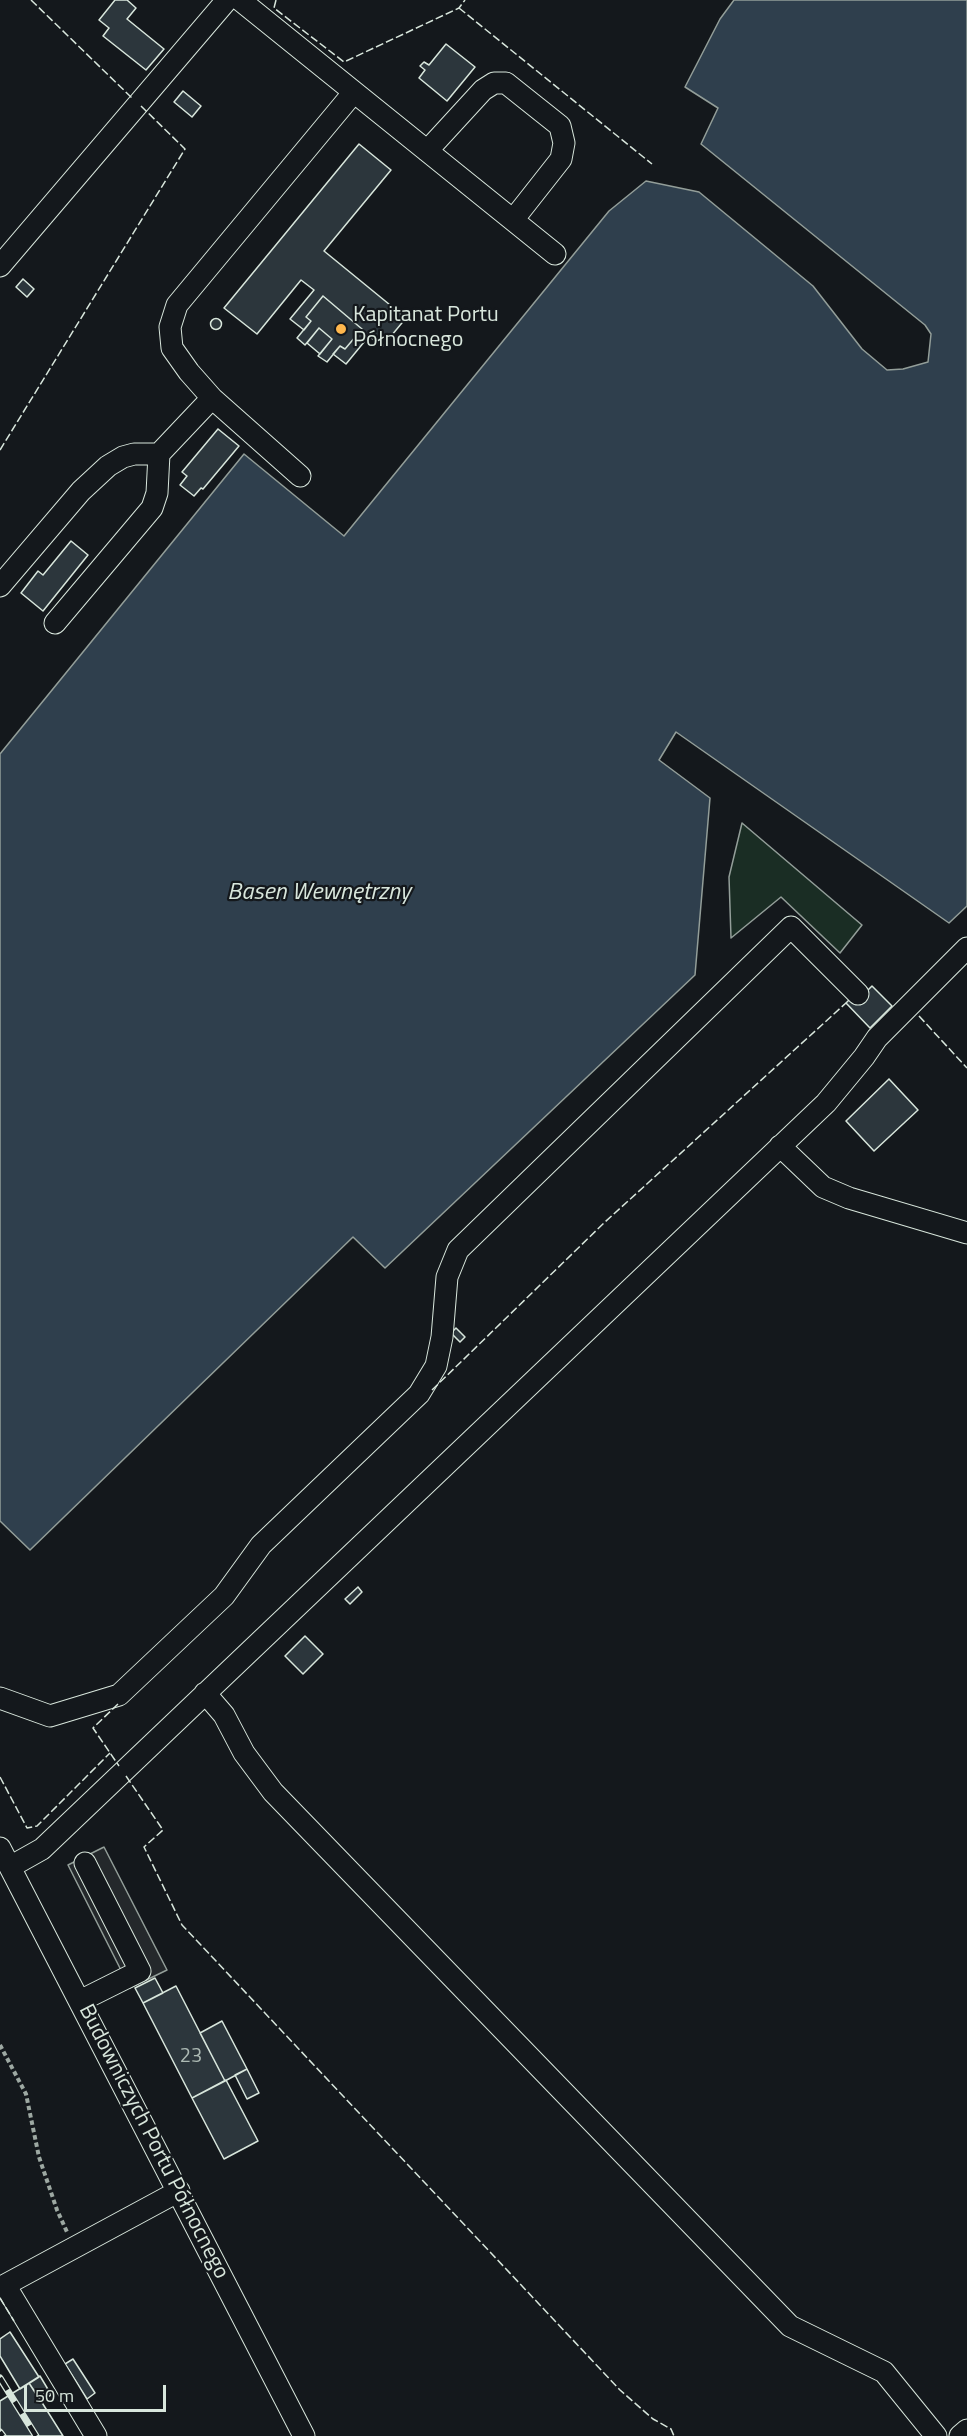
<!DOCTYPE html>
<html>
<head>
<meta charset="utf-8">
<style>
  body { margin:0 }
  #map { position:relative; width:967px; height:2436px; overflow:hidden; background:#14181c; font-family:"Titillium Web",sans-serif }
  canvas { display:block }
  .scale { position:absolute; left:24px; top:2385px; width:142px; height:27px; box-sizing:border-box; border:3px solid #d8e6dc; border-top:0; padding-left:8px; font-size:18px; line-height:21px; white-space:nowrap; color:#d8e6dc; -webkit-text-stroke:4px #14181c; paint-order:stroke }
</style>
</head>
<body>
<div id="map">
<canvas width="967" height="2436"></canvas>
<div class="scale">50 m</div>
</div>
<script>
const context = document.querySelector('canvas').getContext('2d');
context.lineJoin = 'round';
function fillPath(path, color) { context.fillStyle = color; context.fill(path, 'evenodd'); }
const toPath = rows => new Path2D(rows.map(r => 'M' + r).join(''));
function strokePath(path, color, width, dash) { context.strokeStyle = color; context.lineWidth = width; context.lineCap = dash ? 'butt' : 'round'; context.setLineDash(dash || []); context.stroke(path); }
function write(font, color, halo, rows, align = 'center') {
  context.font = font + ' "Titillium Web",sans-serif'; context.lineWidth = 4.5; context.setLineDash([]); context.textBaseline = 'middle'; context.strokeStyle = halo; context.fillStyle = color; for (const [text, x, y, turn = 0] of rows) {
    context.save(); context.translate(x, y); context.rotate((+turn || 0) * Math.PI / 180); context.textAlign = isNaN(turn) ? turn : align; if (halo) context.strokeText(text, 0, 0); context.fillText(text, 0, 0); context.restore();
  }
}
const green = toPath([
  [742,823,862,925,840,953,781,897,731,938,729,877,742,823]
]);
const parking = toPath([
  [104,1847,167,1970,130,1988,68,1865,104,1847]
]);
const water = toPath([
  [734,0,967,0,967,906,949,923,676,732,659,760,710,798,695,975,385,1268,353,1237,30,1550,0,1521,0,754,244,454,344,536,609,211,646,181,699,192,813,286,862,349,887,370,903,369,928,362,931,334,925,325,701,144,718,108,685,87,720,19,734,0]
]);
const building = toPath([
  [115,0,127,0,136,8,127,19,164,49,146,70,103,36,109,28,99,20,115,0],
  [446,44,475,67,447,101,419,78,425,70,420,66,424,62,429,65,446,44],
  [183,91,201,106,192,117,174,102,183,91],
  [359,144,391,170,324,251,406,318,382,347,369,336,346,364,333,354,340,346,345,349,362,329,323,296,306,317,311,321,304,330,290,319,314,290,301,280,257,334,224,308,359,144],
  [23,279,34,289,27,297,16,287,23,279],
  [323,296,362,329,345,349,340,346,327,362,318,356,332,339,319,328,305,345,297,338,311,321,306,317,323,296],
  '210.5 324a5.5 5.5 0 1 1 11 0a5.5 5.5 0 1 1-11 0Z',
  [319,328,332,339,320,354,307,343,319,328],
  [218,429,239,446,203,489,201,488,194,496,180,485,187,476,182,472,218,429],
  [71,541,88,555,43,611,21,593,38,571,43,575,71,541],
  [872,986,892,1006,870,1028,846,1003,851,998,856,1002,872,986],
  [889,1079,918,1110,874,1151,846,1121,889,1079],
  [456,1328,465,1337,460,1342,451,1333,456,1328],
  [358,1587,362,1592,350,1604,345,1599,358,1587],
  [305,1636,323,1654,303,1674,285,1656,305,1636],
  [155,1978,163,1993,143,2003,135,1988,155,1978],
  [176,1986,225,2081,192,2098,143,2003,176,1986],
  [222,2021,247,2069,225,2081,200,2033,222,2021],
  [247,2069,259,2093,247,2099,235,2075,247,2069],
  [226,2080,258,2141,224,2159,192,2098,226,2080],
  [10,2332,39,2377,20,2389,0,2356,0,2339,10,2332],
  [73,2359,95,2393,87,2399,65,2364,73,2359],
  [40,2376,49,2391,38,2397,29,2383,40,2376],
  [29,2383,41,2401,63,2436,0,2436,0,2401,29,2383],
  [49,2391,51,2395,41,2401,38,2397,49,2391]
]);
const path = toPath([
  [0,2045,26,2094,39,2157,57,2210,67,2232]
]);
const minor = toPath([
  [240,0,555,254],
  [427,151,483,90,494,83,506,83,560,126,564,143,561,159,513,220],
  [0,266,227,0],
  [212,398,189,372,172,348,170,327,177,305,354,92],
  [0,586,81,491,108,466,123,457,134,454,159,454],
  [55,623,152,508,157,493,159,454,212,398,300,476],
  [780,1146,823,1187,849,1198,967,1233],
  [205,1693,224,1715,244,1753,273,1792,790,2326,884,2372,936,2436],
  [0,1698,50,1716,119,1695,224,1596,261,1545,419,1394,436,1366,442,1337,447,1277,458,1250,791,927,858,994],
  [0,1848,304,2436],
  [10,1867,42,1849,826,1103,864,1057,877,1038,967,948],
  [80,2001,140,1971,85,1863],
  [96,2436,5,2285,179,2191],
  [960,2436,967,2430]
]);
const rail = toPath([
  [0,2378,36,2436],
  [0,2432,3,2436]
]);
const fence = toPath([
  [31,0,132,98],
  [276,0,274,8,344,62,459,8,465,0],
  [459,8,652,164],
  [0,450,185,149,141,106],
  [919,1016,967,1068],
  [432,1390,605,1222,846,1003],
  [118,1704,93,1728,119,1766],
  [126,1776,163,1830,144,1847,182,1925,620,2390,653,2419,671,2429,674,2436],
  [0,1777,27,1828,37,1826,110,1753],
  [0,2298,14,2321]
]);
const markers = [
  [341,329,6,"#ffb74d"]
];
const numberNames = [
  ["23",191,2057]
];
const poiNames = [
  ["Kapitanat Portu",353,316],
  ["Północnego",353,341]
];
const streetNames = [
  ["Budowniczych Portu Północnego",153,2142,63]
];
const waterNames = [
  ["Basen Wewnętrzny",319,893]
];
fillPath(green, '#1a2d24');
strokePath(green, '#939e99', 1.5);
fillPath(parking, '#24282b');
strokePath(parking, '#939e99', 1.5);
fillPath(water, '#2f3f4d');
strokePath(water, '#939e99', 1.5);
fillPath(building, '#2c363c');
strokePath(building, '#d8e6dc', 1.5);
strokePath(minor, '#d8e6dc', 23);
strokePath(path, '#9da8a2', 4, [4.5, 3]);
strokePath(minor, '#14181c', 21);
strokePath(rail, '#d8e6dc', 7);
strokePath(rail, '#14181c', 4.5, [14]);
strokePath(fence, '#d8e6dc', 1.5, [8, 3]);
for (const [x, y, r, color] of markers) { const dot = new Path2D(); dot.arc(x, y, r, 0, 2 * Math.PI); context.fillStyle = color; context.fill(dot); strokePath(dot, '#14181c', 2); }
write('20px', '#adbab4', null, numberNames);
write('22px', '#d8e6dc', '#14181c', poiNames, 'left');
write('22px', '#d8e6dc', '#14181c', streetNames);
write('italic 24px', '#d8e6dc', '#14181c', waterNames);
</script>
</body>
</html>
